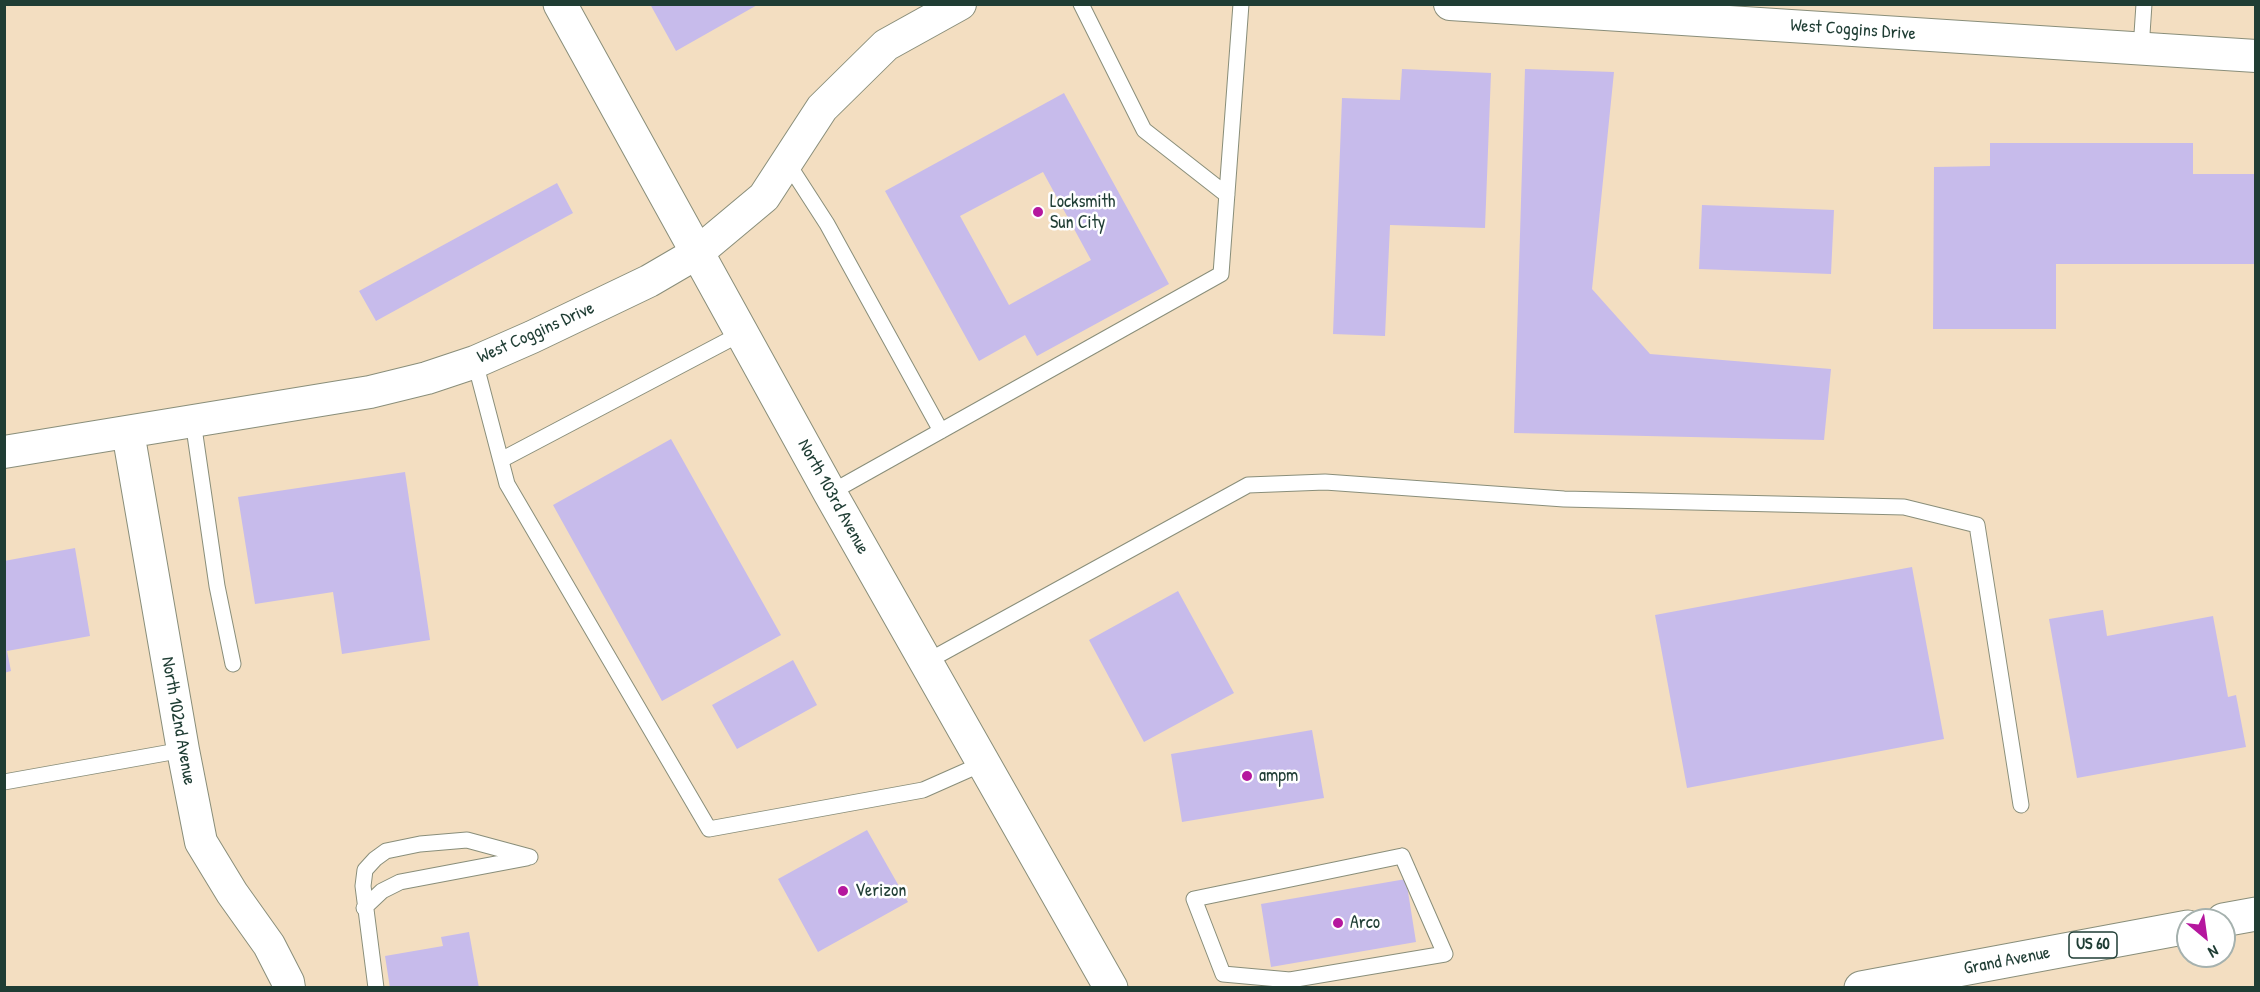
<!DOCTYPE html>
<html>
<head>
<meta charset="utf-8">
<style>
  body { margin:0 }
  #map { position:relative; width:2260px; height:992px; overflow:hidden; background:#f3dec1; font-family:"Patrick Hand",sans-serif }
  canvas { display:block }
  .frame { position:absolute; inset:0; border:6px solid #1f3d34; pointer-events:none }
  .north { position:absolute; left:2176px; top:908px; width:60px; height:60px; box-sizing:border-box; background:#fff; border:2px solid #a5b1ae; border-radius:50%; rotate:151deg; font-size:16px; font-weight:700; line-height:24px; text-align:center; color:#1f3d34 }
  .north::after { content:''; display:block; margin:auto; width:21px; height:27px; background:#b5179e; clip-path:polygon(50% 0,100% 100%,50% 72%,0 100%) }
</style>
</head>
<body>
<div id="map">
<canvas width="2260" height="992"></canvas>
<div class="frame"></div>
<div class="north">N</div>
</div>
<script>
const context = document.querySelector('canvas').getContext('2d');
context.lineJoin = 'round';
function fillPath(path, color) { context.fillStyle = color; context.fill(path, 'evenodd'); }
const toPath = rows => new Path2D(rows.map(r => 'M' + r).join(''));
function strokePath(path, color, width, dash) { context.strokeStyle = color; context.lineWidth = width; context.lineCap = dash ? 'butt' : 'round'; context.setLineDash(dash || []); context.stroke(path); }
function write(font, color, halo, rows, align = 'center') {
  context.font = font + ' "Patrick Hand",sans-serif'; context.lineWidth = 5; context.setLineDash([]); context.textBaseline = 'middle'; context.strokeStyle = halo; context.fillStyle = color; for (const [text, x, y, turn = 0] of rows) {
    context.save(); context.translate(x, y); context.rotate((+turn || 0) * Math.PI / 180); context.textAlign = isNaN(turn) ? turn : align; if (halo) context.strokeText(text, 0, 0); context.fillText(text, 0, 0); context.restore();
  }
}
const building = toPath([
  [650,4,759,4,676,51],
  [1402,69,1491,73,1485,228,1390,225,1385,336,1333,334,1342,98,1400,100],
  [1525,69,1614,72,1592,289,1650,354,1831,369,1824,440,1514,433],
  [1064,93,1169,284,1037,356,1025,335,979,361,885,191],
  [1043,172,1091,260,1009,305,960,216],
  [1990,143,2193,143,2193,174,2256,174,2256,264,2056,264,2056,329,1933,329,1934,167,1990,166],
  [557,183,573,213,376,321,359,291],
  [1702,205,1834,210,1831,274,1699,269],
  [671,439,781,635,662,701,553,505],
  [405,472,430,640,342,654,333,592,255,604,238,497],
  [75,548,90,636,7,651,11,671,4,673,4,561],
  [1912,567,1944,739,1687,788,1655,615],
  [1178,591,1234,693,1144,742,1089,640],
  [2103,610,2107,636,2213,616,2228,697,2236,695,2246,747,2077,778,2049,619],
  [793,660,817,705,737,749,712,705],
  [1312,730,1324,798,1182,822,1171,754],
  [867,830,908,902,818,952,778,879],
  [1406,879,1416,942,1271,967,1261,904],
  [469,932,479,988,390,988,385,956,443,946,441,937]
]);
const lane = toPath([
  [1081,4,1144,130,1227,195],
  [2141,49,2144,4],
  [787,162,827,224,941,431],
  [475,362,507,484,709,829,923,790,984,763],
  [193,421,217,586,233,664],
  [501,460,742,333],
  [830,493,1221,274,1241,4],
  [926,662,1248,485,1325,482,1564,499,1904,507,1977,525,2021,805],
  [4,782,183,750],
  [1402,856,1445,954,1290,980,1223,974,1194,899,1402,856],
  [364,908,382,891,400,882,527,858],
  [376,988,363,886,365,870,375,859,386,851,420,844,467,840,530,857]
]);
const street = toPath([
  [1450,4,2256,56],
  [128,432,183,750,201,842,232,893,269,945,288,982,289,988],
  [4,452,370,392,427,378,475,362,532,337,649,281,697,253,764,197,822,108,886,45,960,4]
]);
const secondary = toPath([
  [560,4,830,493,1111,988]
]);
const highway = toPath([
  [2223,920,2256,914],
  [1861,988,2188,927]
]);
const markers = [
  [1038,212,6,"#b5179e"],
  [1247,776,6,"#b5179e"],
  [843,891,6,"#b5179e"],
  [1338,923,6,"#b5179e"]
];
const shields = [
  [2093,945,48]
];
const shieldNames = [
  ["US 60",2093,945]
];
const streetNames = [
  ["West Coggins Drive",1853,30,4],
  ["West Coggins Drive",536,333,-24],
  ["North 103rd Avenue",833,497,61],
  ["North 102nd Avenue",178,721,80],
  ["Grand Avenue",2007,961,-11]
];
const poiNames = [
  ["Locksmith",1050,202],
  ["Sun City",1050,223],
  ["ampm",1259,776],
  ["Verizon",855,891],
  ["Arco",1350,923]
];
fillPath(building, '#c7bbeb');
strokePath(lane, '#898e7a', 17);
strokePath(street, '#898e7a', 34);
strokePath(secondary, '#898e7a', 35);
strokePath(highway, '#898e7a', 35);
strokePath(lane, '#fff', 15);
strokePath(street, '#fff', 32);
strokePath(secondary, '#fff', 33);
strokePath(highway, '#fff', 33);
for (const [x, y, r, color] of markers) { const dot = new Path2D(); dot.arc(x, y, r, 0, 2 * Math.PI); context.fillStyle = color; context.fill(dot); strokePath(dot, '#fff', 2); }
for (const [x, y, w] of shields) { const box = new Path2D(); box.roundRect(x - w / 2, y - 13, w, 26, 4.5); context.fillStyle = '#fff'; context.fill(box); strokePath(box, '#1f3d34', 1.5); }
write('bold 16px', '#1f3d34', null, shieldNames);
write('18px', '#1f3d34', '#fff', streetNames);
write('18px', '#1f3d34', '#fff', poiNames, 'left');
</script>
</body>
</html>
